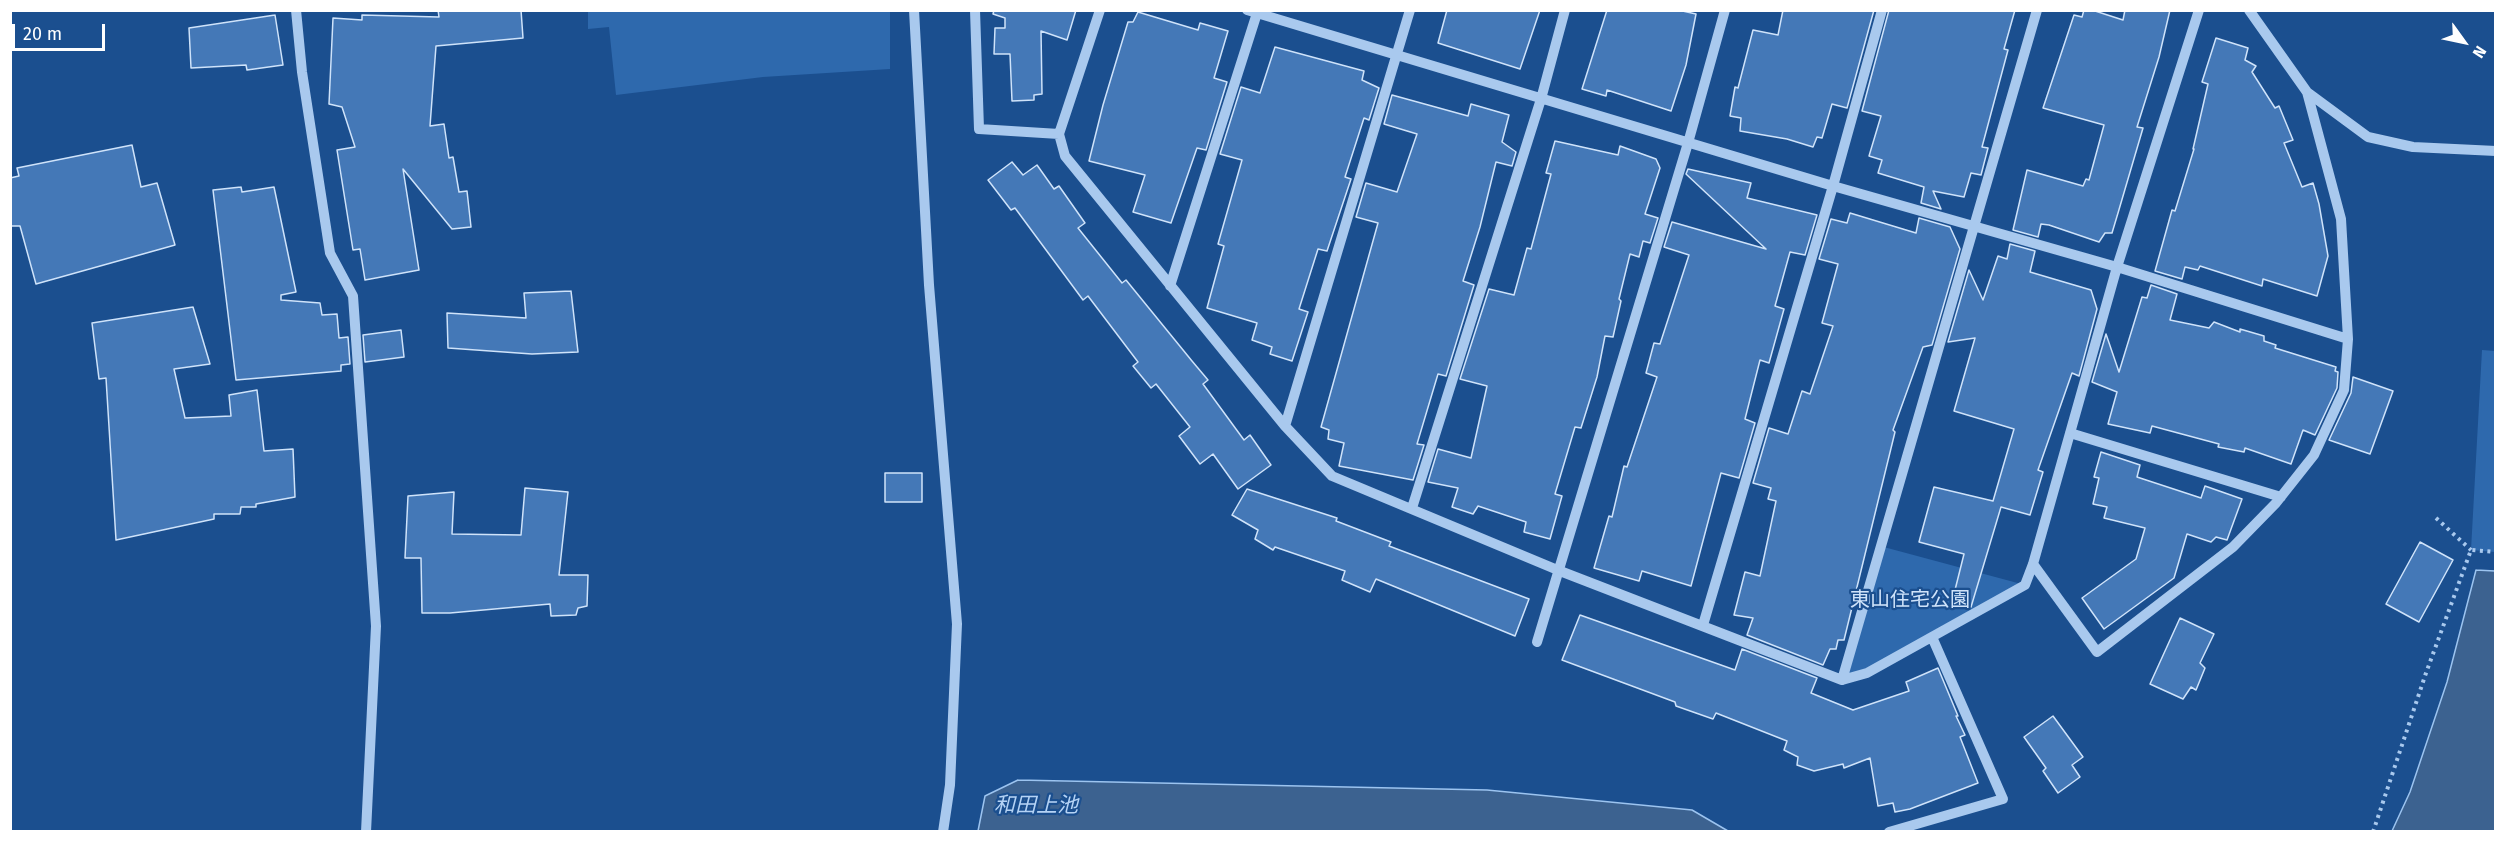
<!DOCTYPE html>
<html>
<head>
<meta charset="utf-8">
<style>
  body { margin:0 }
  #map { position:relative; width:2506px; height:842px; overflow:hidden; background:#1b4f8f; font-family:"Fira Sans",sans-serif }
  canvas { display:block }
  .frame { position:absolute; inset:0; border:12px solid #fff; pointer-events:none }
  .north { position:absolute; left:2434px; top:12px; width:60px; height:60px; -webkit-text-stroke:4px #1b4f8f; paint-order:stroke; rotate:123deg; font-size:16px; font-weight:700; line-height:24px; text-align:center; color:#fff }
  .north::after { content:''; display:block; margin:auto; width:21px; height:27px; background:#fff; clip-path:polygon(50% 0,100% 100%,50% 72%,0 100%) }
  .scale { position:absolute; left:12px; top:24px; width:93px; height:27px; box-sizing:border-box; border:3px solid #fff; border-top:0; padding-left:8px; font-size:18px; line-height:21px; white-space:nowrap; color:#fff; -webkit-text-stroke:4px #1b4f8f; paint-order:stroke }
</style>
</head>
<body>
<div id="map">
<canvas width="2506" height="842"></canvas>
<div class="frame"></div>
<div class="north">N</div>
<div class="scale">20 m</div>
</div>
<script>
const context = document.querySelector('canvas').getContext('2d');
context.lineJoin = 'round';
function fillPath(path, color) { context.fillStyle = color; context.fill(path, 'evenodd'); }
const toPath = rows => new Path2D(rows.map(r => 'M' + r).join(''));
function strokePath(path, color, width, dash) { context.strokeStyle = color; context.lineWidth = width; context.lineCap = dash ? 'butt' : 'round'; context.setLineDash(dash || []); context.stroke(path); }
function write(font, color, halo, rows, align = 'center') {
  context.font = font + ' "Fira Sans","Noto Sans JP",sans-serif'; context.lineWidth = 4.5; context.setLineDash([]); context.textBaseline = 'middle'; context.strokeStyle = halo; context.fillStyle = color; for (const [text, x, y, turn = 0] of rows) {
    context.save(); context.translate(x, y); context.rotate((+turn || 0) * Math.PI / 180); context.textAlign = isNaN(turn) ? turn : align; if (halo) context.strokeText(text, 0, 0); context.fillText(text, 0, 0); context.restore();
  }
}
const green = toPath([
  [588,11,890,11,890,69,763,77,616,95,609,27,588,29],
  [2482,350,2495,351,2495,552,2471,550],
  [1880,546,2025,585,1932,637,1842,680]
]);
const water = toPath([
  [2476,570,2495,571,2495,831,2392,831,2410,792,2447,682,2476,570],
  [1018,780,1487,790,1692,810,1728,831,978,831,985,796,1018,780]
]);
const building = toPath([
  [438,10,521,10,523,38,436,46,430,126,444,124,449,158,453,157,459,192,467,191,471,227,452,229,403,169,419,270,365,280,360,249,353,250,337,150,355,147,342,107,329,104,333,18,362,20,362,15,439,17,438,10],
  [994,10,1076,10,1067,40,1041,31,1042,94,1034,95,1034,100,1012,101,1010,54,994,54,995,28,1005,28,1005,18,993,14,994,10],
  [1447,10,1540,10,1520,69,1438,43,1447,10],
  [1607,10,1678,10,1696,14,1686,65,1671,111,1607,90,1606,96,1582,89,1607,10],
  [1783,10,1874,10,1847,108,1832,104,1822,138,1817,137,1813,147,1787,139,1740,131,1741,118,1730,116,1735,87,1738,88,1753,30,1778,35,1783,10],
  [1889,10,2015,10,2004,49,2008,50,1982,147,1988,148,1981,175,1971,173,1964,197,1933,191,1941,209,1921,203,1924,187,1878,173,1882,160,1869,156,1881,116,1862,111,1889,10],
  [2084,10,2092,10,2123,20,2125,10,2170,10,2159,57,2137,127,2143,128,2118,213,2112,233,2105,233,2099,242,2049,225,2041,224,2038,237,2013,230,2027,170,2083,186,2086,179,2089,180,2104,125,2043,108,2074,15,2082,17,2084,10],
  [1138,12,1198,30,1200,23,1228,31,1214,78,1227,82,1206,150,1197,148,1171,223,1133,212,1145,175,1089,161,1103,105,1128,22,1133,22,1138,12],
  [275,15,283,65,247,70,246,65,191,68,189,28,275,15],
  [2216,38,2248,48,2245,60,2256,66,2252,72,2275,108,2279,106,2293,140,2284,143,2302,187,2313,183,2319,204,2328,256,2317,296,2263,279,2262,286,2200,266,2198,270,2185,267,2182,279,2155,271,2172,210,2175,211,2194,149,2193,149,2208,84,2202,82,2216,38],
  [1275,47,1364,71,1362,80,1379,88,1369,120,1364,118,1345,177,1351,179,1327,251,1318,249,1299,309,1308,312,1292,361,1270,354,1272,347,1252,340,1257,323,1207,308,1224,246,1218,244,1242,160,1220,154,1241,87,1260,93,1275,47],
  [1392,95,1468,116,1471,104,1509,115,1502,142,1516,152,1512,166,1496,162,1480,227,1463,281,1474,285,1446,376,1438,374,1417,444,1424,445,1413,480,1339,466,1344,443,1328,439,1329,430,1321,427,1378,223,1356,217,1366,183,1397,192,1417,134,1384,124,1392,95],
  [1555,141,1618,155,1620,146,1656,159,1660,168,1645,214,1658,218,1650,243,1643,241,1639,257,1630,254,1619,299,1621,301,1613,337,1605,336,1597,377,1581,428,1575,427,1555,494,1562,496,1550,539,1524,532,1526,522,1478,506,1473,514,1452,507,1458,488,1428,482,1438,449,1471,458,1487,386,1460,379,1489,289,1514,295,1527,248,1531,249,1551,174,1546,173,1555,141],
  [132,145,141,187,157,183,175,245,36,284,20,226,10,226,10,178,19,176,17,168,132,145],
  [1012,162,1023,175,1037,165,1054,189,1059,186,1085,223,1078,228,1122,283,1126,280,1192,361,1208,380,1203,384,1244,440,1250,435,1271,465,1238,489,1213,454,1200,464,1179,436,1190,427,1156,384,1151,388,1133,366,1138,362,1088,296,1083,300,1015,208,1011,210,988,180,1012,162],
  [1688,169,1751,183,1747,198,1817,215,1805,255,1790,252,1775,306,1784,309,1769,363,1760,360,1745,419,1755,423,1739,478,1721,473,1691,586,1642,571,1639,581,1594,568,1609,516,1612,517,1624,466,1627,467,1657,377,1646,373,1654,343,1660,344,1689,255,1664,247,1672,222,1766,249,1686,174,1688,169],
  [241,187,242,192,274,187,296,292,281,295,281,300,320,303,322,315,337,314,339,338,348,337,350,364,341,365,341,371,236,380,213,190,241,187],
  [1850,213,1916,233,1919,218,1950,227,1960,249,1932,345,1923,347,1893,430,1895,432,1844,640,1838,640,1836,649,1830,649,1823,665,1747,635,1753,618,1734,615,1745,572,1760,576,1776,501,1768,499,1771,488,1753,483,1769,428,1788,434,1802,391,1810,394,1833,326,1822,323,1838,264,1819,259,1831,219,1847,223,1850,213],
  [2010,244,2035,251,2030,272,2091,290,2097,309,2079,376,2072,373,2038,470,2043,472,2030,515,2001,507,1971,607,1952,602,1964,554,1919,542,1934,487,1993,501,2014,429,1954,411,1975,338,1948,342,1969,270,1983,300,1998,256,2007,259,2010,244],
  [2151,285,2177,294,2170,320,2209,328,2214,322,2240,332,2240,329,2264,336,2264,341,2276,345,2275,348,2336,367,2335,371,2338,372,2337,388,2315,435,2303,430,2291,464,2245,448,2244,452,2218,447,2219,444,2152,426,2150,433,2108,424,2117,392,2092,382,2106,334,2119,372,2142,297,2147,298,2151,285],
  [571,291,578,352,532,354,448,348,447,313,526,318,524,293,571,291],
  [193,307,210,364,174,369,185,418,231,416,229,395,257,390,264,451,293,449,295,497,256,504,256,507,241,507,240,514,214,514,214,519,116,540,106,378,99,379,92,323,193,307],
  [401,330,404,357,365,362,363,335,401,330],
  [2353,377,2393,391,2370,454,2329,440,2351,393,2353,377],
  [2101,452,2140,465,2137,477,2201,498,2205,486,2242,499,2227,540,2216,537,2211,542,2187,534,2174,578,2104,629,2082,598,2136,559,2145,528,2104,518,2107,507,2093,504,2099,478,2094,477,2101,452],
  [885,473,922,473,922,502,885,502,885,473],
  [525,488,568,492,559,575,588,575,587,606,578,608,576,615,551,616,550,604,450,613,422,613,421,558,405,558,408,496,454,492,452,534,521,535,525,488],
  [1247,489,1337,518,1336,521,1391,542,1389,546,1529,599,1515,636,1376,579,1370,592,1342,580,1345,571,1275,547,1273,550,1255,539,1258,530,1232,515,1247,489],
  [2420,542,2453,560,2419,622,2386,604,2420,542],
  [1580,615,1735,670,1742,649,1817,678,1811,693,1853,710,1909,691,1906,682,1938,668,1958,716,1956,716,1965,735,1960,737,1978,783,1910,809,1895,812,1893,803,1878,806,1870,758,1844,768,1843,764,1814,771,1797,765,1798,757,1784,750,1787,741,1716,713,1713,719,1676,706,1675,702,1562,660,1580,615],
  [2180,618,2214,634,2200,663,2205,668,2196,690,2191,687,2183,699,2150,684,2180,618],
  [2053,716,2083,757,2072,765,2080,777,2058,793,2043,771,2046,768,2024,737,2053,716]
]);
const path = toPath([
  [2436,518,2471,550],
  [2373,832,2426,673,2471,550,2496,552]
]);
const minor = toPath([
  [296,10,302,72,330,253,353,296,376,626,366,832],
  [914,10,929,285,957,624,950,785,943,832],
  [975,10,979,129,1059,134],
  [1100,10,1059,134,1065,156,1285,426,1332,476,1560,571,1842,680,1867,673,2025,585,2033,564,2117,267,2199,10],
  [1247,10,1833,186,2117,267,2348,339],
  [2249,10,2307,92,2368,137,2413,147,2496,151],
  [1170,286,1258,10],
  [1285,426,1410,10],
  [2070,433,2281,497],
  [1412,508,1541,99,1565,10],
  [2033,564,2097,652,2233,547,2276,503,2314,455,2344,390,2348,339,2341,219,2307,92],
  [1703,625,1833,186,1882,10],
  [1537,642,1688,143,1725,10],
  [1842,680,2037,10],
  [1889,832,2003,799,1932,637]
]);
const parkNames = [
  ["東山住宅公園",1910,600]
];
const waterNames = [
  ["和田上池",1036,806]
];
fillPath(green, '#2e69ad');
fillPath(water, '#3c6290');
strokePath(water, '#9cc4f0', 1.5);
fillPath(building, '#4478b7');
strokePath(building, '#cfe3fa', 1.5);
strokePath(path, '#a9c9ee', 4, [3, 4.5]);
strokePath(minor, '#a9c9ee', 10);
write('20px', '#cfe3fa', '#1b4f8f', parkNames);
write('italic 21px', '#b5d3f5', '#1b4f8f', waterNames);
</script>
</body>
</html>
